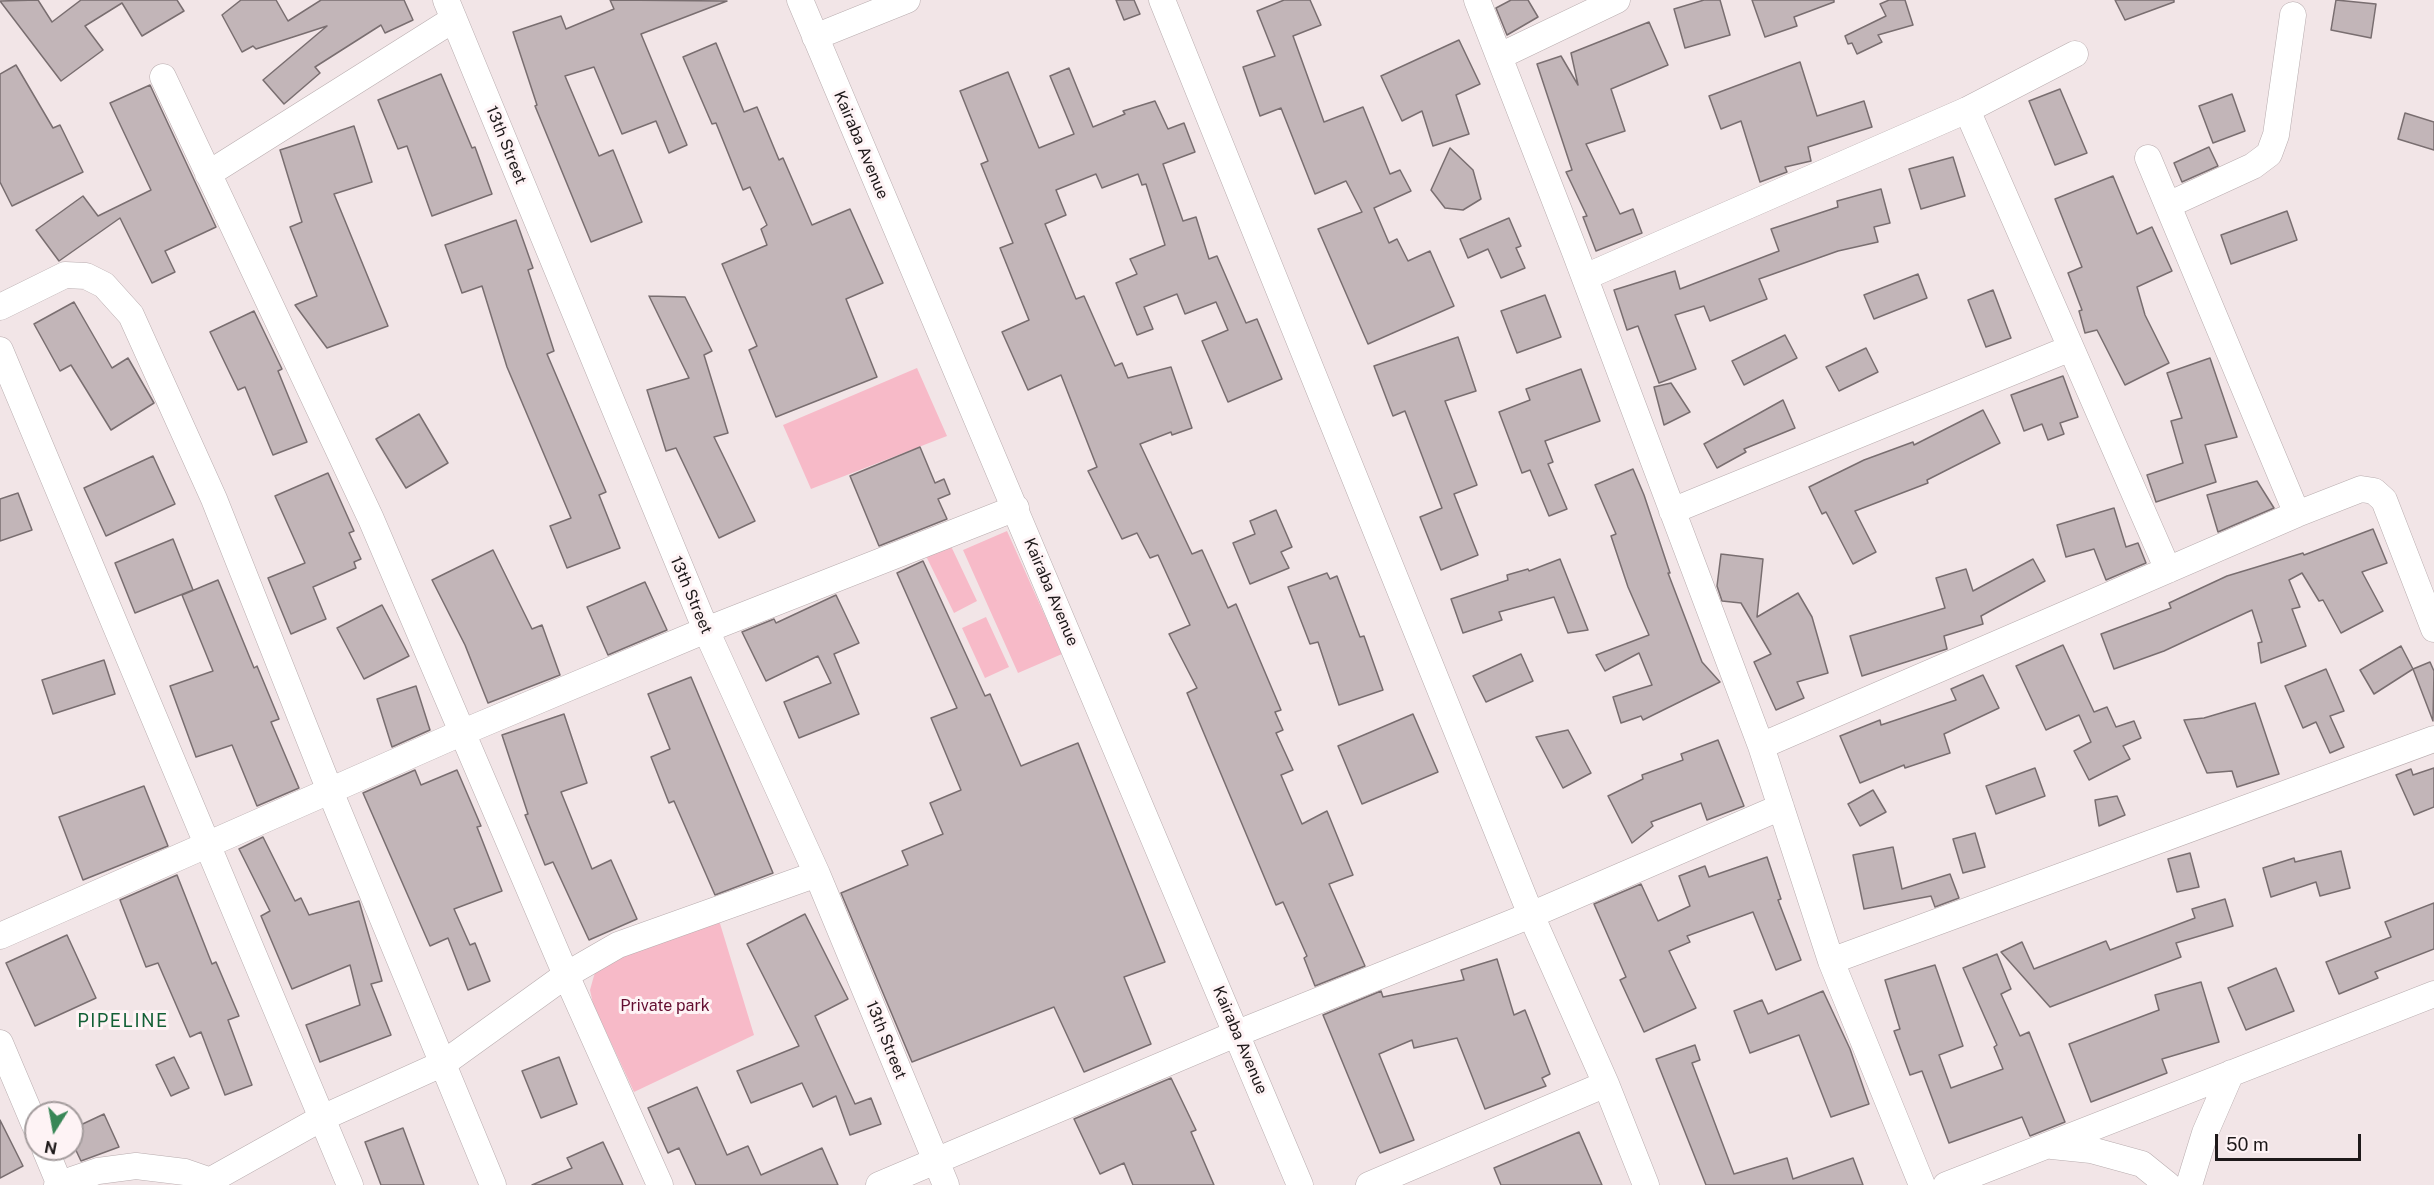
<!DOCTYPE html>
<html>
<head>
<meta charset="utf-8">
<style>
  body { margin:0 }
  #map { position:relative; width:2434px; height:1185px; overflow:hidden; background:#f2e5e7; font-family:"Public Sans",sans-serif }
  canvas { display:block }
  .north { position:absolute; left:24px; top:1101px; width:60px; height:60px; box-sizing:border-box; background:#fef3f5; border:2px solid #a49c9d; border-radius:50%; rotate:191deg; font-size:16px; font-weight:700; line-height:24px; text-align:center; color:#1e191a }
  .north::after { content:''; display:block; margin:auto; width:21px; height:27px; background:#398757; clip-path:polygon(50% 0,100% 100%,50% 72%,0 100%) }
  .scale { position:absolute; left:2215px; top:1134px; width:146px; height:27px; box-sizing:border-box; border:3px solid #1e191a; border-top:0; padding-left:8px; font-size:18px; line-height:21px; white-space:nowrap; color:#1e191a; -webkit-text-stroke:4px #fef3f5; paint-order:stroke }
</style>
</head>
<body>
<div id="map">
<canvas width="2434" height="1185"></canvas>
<div class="north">N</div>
<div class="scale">50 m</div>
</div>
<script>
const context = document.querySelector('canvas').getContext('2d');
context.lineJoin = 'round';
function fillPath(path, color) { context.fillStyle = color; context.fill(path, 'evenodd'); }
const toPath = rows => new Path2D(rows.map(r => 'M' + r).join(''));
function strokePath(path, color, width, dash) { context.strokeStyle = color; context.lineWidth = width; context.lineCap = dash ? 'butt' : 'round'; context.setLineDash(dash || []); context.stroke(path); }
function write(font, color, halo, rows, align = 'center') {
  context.font = font + ' "Public Sans",sans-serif'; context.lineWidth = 6; context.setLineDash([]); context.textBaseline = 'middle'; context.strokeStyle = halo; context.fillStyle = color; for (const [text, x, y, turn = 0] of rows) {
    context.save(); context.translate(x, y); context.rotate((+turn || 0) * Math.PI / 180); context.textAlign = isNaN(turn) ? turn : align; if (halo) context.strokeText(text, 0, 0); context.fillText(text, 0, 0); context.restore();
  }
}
const green = toPath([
  [917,368,947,436,811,489,783,425],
  [1007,531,1062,654,1018,673,963,550],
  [950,544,977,601,954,613,926,556],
  [986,617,1009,667,985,678,962,628],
  [718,917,754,1035,634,1092,593,1004,590,990,595,972,620,953]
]);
const building = toPath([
  [38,0,52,22,81,0,177,0,184,11,142,36,122,3,85,26,103,50,61,81,0,1,38,0],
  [241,0,276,0,288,21,321,0,404,0,413,20,385,33,381,25,315,67,320,73,284,104,263,80,327,26,256,49,253,46,242,52,222,15,241,0],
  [610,0,727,1,641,34,687,145,669,153,656,121,622,134,594,67,565,76,599,156,613,150,642,222,591,242,535,106,537,105,513,32,561,16,566,29,614,9,610,0],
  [1116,0,1134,0,1140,14,1124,20,1116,0],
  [1284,0,1310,0,1321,25,1293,36,1324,122,1363,107,1390,174,1400,170,1411,191,1374,208,1389,243,1397,239,1408,261,1430,251,1454,306,1368,344,1318,229,1362,212,1346,181,1315,194,1281,108,1260,116,1243,67,1275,56,1257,11,1284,0],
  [1511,0,1528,0,1538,17,1507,35,1496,8,1511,0],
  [1704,0,1720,0,1730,35,1685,48,1674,9,1704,0],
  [1752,0,1834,0,1834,2,1794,17,1797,26,1765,37,1752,0],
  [1889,0,1905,0,1913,25,1878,35,1882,42,1857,54,1852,43,1848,44,1845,36,1886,16,1880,4,1889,0],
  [2115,0,2174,0,2174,2,2125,20,2115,0],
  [2336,0,2376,4,2371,38,2331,30,2336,0],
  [1649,22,1668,65,1611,89,1625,131,1586,144,1620,214,1633,209,1642,233,1596,251,1583,217,1587,216,1566,172,1572,170,1537,64,1561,56,1578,85,1571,53,1649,22],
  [1459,40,1480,84,1456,95,1469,134,1433,146,1422,111,1402,121,1381,76,1459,40],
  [716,43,744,112,757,107,779,160,783,158,812,225,850,209,883,283,846,299,877,377,776,417,749,350,757,346,722,264,767,245,761,229,767,225,750,187,743,190,716,123,712,124,683,57,716,43],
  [1800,62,1817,116,1864,101,1872,127,1808,147,1811,161,1785,167,1787,172,1760,182,1741,121,1721,129,1709,96,1800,62],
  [16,65,53,128,60,125,83,172,12,206,0,182,0,74,16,65],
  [1069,68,1093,127,1125,114,1123,111,1155,101,1168,129,1184,123,1195,152,1163,164,1183,221,1196,217,1209,259,1217,256,1246,323,1257,319,1282,379,1228,402,1202,341,1228,330,1216,302,1185,314,1177,294,1144,307,1153,329,1137,335,1116,283,1137,274,1130,259,1165,245,1146,184,1142,185,1138,174,1102,188,1096,174,1056,190,1066,215,1045,224,1076,299,1084,296,1115,366,1122,363,1128,378,1171,367,1192,428,1172,435,1171,432,1140,444,1192,554,1202,550,1228,608,1236,604,1281,710,1275,712,1283,730,1276,733,1293,770,1281,775,1302,824,1327,811,1353,875,1329,884,1365,966,1315,986,1304,958,1307,956,1283,902,1276,905,1187,693,1197,688,1169,634,1190,625,1158,555,1150,558,1137,533,1122,539,1088,471,1097,467,1061,375,1028,390,1002,332,1029,320,1000,248,1013,243,981,164,988,161,960,91,1008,72,1039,148,1074,134,1050,76,1069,68],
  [441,74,472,148,475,147,492,194,432,216,407,146,398,149,378,100,441,74],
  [150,85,216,227,165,251,175,272,152,283,120,218,59,261,36,230,83,196,98,216,151,190,110,103,150,85],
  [2060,89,2087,153,2055,165,2029,101,2060,89],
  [2232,94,2245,131,2213,143,2199,106,2232,94],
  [2405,113,2434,122,2434,150,2398,139,2405,113],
  [354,126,372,182,334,194,388,326,327,348,295,305,317,296,290,227,302,222,280,150,354,126],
  [2209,147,2218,166,2182,182,2174,163,2209,147],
  [1450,148,1473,170,1481,199,1463,210,1445,208,1431,190,1450,148],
  [1953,157,1965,196,1921,209,1909,169,1953,157],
  [2113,176,2137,234,2152,227,2172,271,2137,287,2145,315,2169,363,2125,385,2097,330,2085,333,2079,311,2082,310,2068,273,2082,267,2055,199,2113,176],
  [1881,189,1890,223,1874,227,1878,242,1838,251,1759,279,1767,299,1710,321,1704,306,1675,315,1696,369,1659,383,1638,326,1627,330,1614,290,1675,271,1680,289,1779,251,1771,229,1838,207,1837,201,1881,189],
  [2287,211,2297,240,2231,264,2221,235,2287,211],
  [1509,218,1521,246,1516,248,1525,268,1501,278,1488,249,1468,258,1460,239,1509,218],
  [516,220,533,268,528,270,554,351,547,354,606,492,599,495,620,548,567,568,550,526,571,518,507,367,482,286,462,293,445,245,516,220],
  [1918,274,1927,298,1874,319,1864,295,1918,274],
  [1993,290,2011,338,1986,347,1968,300,1993,290],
  [1545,295,1561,337,1517,353,1501,311,1545,295],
  [649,296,685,297,712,351,704,355,728,433,714,437,755,521,719,538,676,448,666,451,647,390,689,378,649,296],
  [74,302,112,368,128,358,154,403,111,430,71,365,60,371,34,324,74,302],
  [254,311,282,369,278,371,307,442,273,455,245,387,238,390,210,332,254,311],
  [1785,335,1797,358,1744,385,1732,361,1785,335],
  [1458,337,1476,391,1445,401,1477,485,1454,494,1478,555,1441,570,1420,517,1442,508,1405,411,1393,416,1374,366,1458,337],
  [1866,348,1878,372,1839,391,1826,367,1866,348],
  [2210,358,2237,437,2205,445,2216,482,2156,502,2147,475,2183,463,2171,421,2182,418,2167,373,2210,358],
  [1581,369,1600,421,1545,441,1553,462,1548,464,1567,509,1549,516,1530,470,1522,473,1499,412,1530,400,1526,389,1581,369],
  [2063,376,2078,417,2060,423,2064,434,2048,440,2042,424,2024,431,2011,395,2063,376],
  [1671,383,1690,412,1664,425,1654,387,1671,383],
  [1783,400,1795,428,1744,449,1746,452,1717,468,1704,444,1783,400],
  [1983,410,2000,443,1927,480,1928,483,1855,511,1876,552,1853,564,1826,512,1822,514,1809,487,1864,460,1913,442,1914,445,1983,410],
  [419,414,448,463,406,488,376,439,419,414],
  [920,447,935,483,944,479,950,494,938,499,947,519,879,546,850,476,920,447],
  [153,456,175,504,106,536,84,488,153,456],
  [1633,469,1644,495,1670,573,1668,573,1702,662,1720,682,1643,720,1641,716,1621,723,1613,697,1652,685,1639,653,1605,671,1596,655,1649,635,1628,587,1611,536,1616,534,1595,485,1633,469],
  [328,473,354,531,349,533,361,559,354,562,356,568,313,587,326,619,291,634,268,578,305,563,275,496,328,473],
  [2257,481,2274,508,2218,532,2207,495,2257,481],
  [18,493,32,530,0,541,0,499,18,493],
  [2114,508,2126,547,2138,543,2146,563,2106,580,2094,549,2066,557,2057,525,2114,508],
  [1276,510,1292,547,1281,552,1289,568,1250,584,1233,543,1255,534,1250,521,1276,510],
  [2373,529,2387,563,2362,572,2383,611,2341,633,2323,600,2319,601,2302,573,2289,580,2300,607,2292,609,2306,646,2261,663,2258,643,2262,642,2252,610,2164,651,2114,669,2101,634,2171,608,2169,603,2227,576,2303,553,2304,555,2373,529],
  [173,539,193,590,135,613,115,563,173,539],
  [493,550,532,629,542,625,560,675,488,703,465,645,432,580,493,550],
  [1721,554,1763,559,1757,617,1798,593,1812,617,1828,673,1797,682,1804,698,1776,710,1754,662,1771,654,1741,603,1722,601,1717,586,1721,554],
  [1560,559,1588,630,1568,633,1554,597,1499,612,1502,620,1463,633,1451,599,1508,580,1507,575,1528,569,1529,571,1560,559],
  [2033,559,2045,581,1981,616,1983,624,1944,636,1947,649,1862,676,1850,636,1945,608,1936,578,1966,569,1973,591,2033,559],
  [923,561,985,696,990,694,1021,766,1078,743,1165,962,1124,977,1151,1044,1084,1072,1054,1007,912,1062,841,893,908,865,902,851,943,834,930,803,961,790,931,718,957,708,897,573,923,561],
  [1327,573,1330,579,1337,576,1360,637,1364,636,1383,690,1339,705,1318,642,1310,644,1288,587,1327,573],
  [218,580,254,668,257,666,279,719,271,722,299,788,257,806,232,745,196,757,170,686,213,671,182,595,218,580],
  [645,582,667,630,608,655,587,607,645,582],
  [836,595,859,643,834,654,859,714,799,738,784,702,831,683,818,656,766,681,742,632,774,619,776,623,836,595],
  [382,605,409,656,364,679,337,628,382,605],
  [2063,645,2094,712,2107,707,2116,727,2134,721,2141,738,2123,746,2130,759,2089,780,2074,751,2091,742,2079,715,2046,730,2016,666,2063,645],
  [2401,646,2413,669,2374,694,2360,670,2401,646],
  [1521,654,1533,681,1486,702,1473,676,1521,654],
  [104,660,115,694,53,714,42,680,104,660],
  [2430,662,2434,671,2433,721,2413,669,2430,662],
  [2326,669,2344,711,2330,716,2344,747,2330,753,2316,722,2303,728,2285,686,2326,669],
  [1983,675,1999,708,1944,734,1950,753,1905,768,1904,765,1860,783,1840,736,1880,720,1881,725,1956,700,1951,689,1983,675],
  [691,677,773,873,715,895,674,801,669,803,651,757,670,749,648,694,691,677],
  [416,686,430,730,392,747,377,699,416,686],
  [2255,703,2279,774,2237,787,2232,771,2207,773,2184,720,2204,718,2255,703],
  [564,714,587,783,561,792,592,869,611,860,637,919,589,940,553,862,545,865,525,815,528,814,502,735,564,714],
  [1413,714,1438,772,1362,804,1338,746,1413,714],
  [1568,730,1591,773,1563,788,1536,737,1568,730],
  [1718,740,1744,806,1707,820,1701,803,1651,822,1653,826,1632,843,1608,796,1643,779,1642,775,1683,760,1681,754,1718,740],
  [2035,768,2045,796,1996,814,1986,786,2035,768],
  [2434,768,2434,807,2414,815,2396,775,2411,769,2413,775,2434,768],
  [415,770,421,785,457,770,481,826,477,827,502,891,454,909,470,945,475,943,490,981,468,990,448,938,430,946,363,793,415,770],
  [144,786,168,846,83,880,59,817,144,786],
  [1873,790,1886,812,1860,826,1848,804,1873,790],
  [2117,796,2125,815,2099,826,2095,800,2117,796],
  [1975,833,1985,867,1963,873,1953,839,1975,833],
  [263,837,295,901,301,898,309,915,359,901,382,981,371,984,391,1035,320,1062,306,1025,360,1005,350,965,292,989,261,916,270,911,239,849,263,837],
  [1893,847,1902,889,1950,874,1959,898,1935,907,1931,896,1864,909,1853,855,1893,847],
  [2341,851,2350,888,2320,896,2316,882,2271,897,2263,868,2294,858,2295,862,2341,851],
  [2190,853,2199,887,2177,892,2168,859,2190,853],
  [1767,857,1781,899,1778,900,1801,960,1776,970,1753,912,1687,936,1690,942,1669,951,1696,1008,1644,1032,1620,980,1626,977,1594,904,1641,884,1658,921,1690,906,1679,876,1705,866,1709,877,1767,857],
  [177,875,212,964,216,962,239,1016,228,1020,252,1085,225,1095,201,1032,190,1037,158,963,146,967,120,900,177,875],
  [2225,899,2233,926,2176,943,2181,957,2050,1007,2001,952,2022,942,2034,969,2106,941,2110,950,2195,918,2192,909,2225,899],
  [2434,903,2434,949,2375,972,2378,978,2339,994,2326,962,2391,937,2385,922,2434,903],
  [805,914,848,999,815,1016,855,1104,871,1098,881,1124,850,1135,836,1096,813,1107,802,1083,751,1103,737,1071,799,1046,747,944,805,914],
  [67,935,96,998,35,1026,6,963,67,935],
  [1997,954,2011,989,2001,994,2020,1036,2029,1032,2065,1122,2030,1136,2022,1117,1949,1143,1922,1071,1910,1075,1894,1031,1900,1029,1885,980,1935,965,1963,1046,1939,1055,1951,1088,2003,1069,1994,1047,1997,1045,1963,968,1997,954],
  [1497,959,1514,1015,1525,1010,1550,1074,1542,1078,1546,1086,1485,1109,1457,1038,1414,1048,1412,1040,1379,1054,1414,1140,1380,1153,1323,1015,1381,991,1383,997,1464,980,1461,970,1497,959],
  [2276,968,2294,1011,2246,1030,2228,988,2276,968],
  [2201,982,2219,1042,2162,1059,2167,1073,2091,1102,2069,1044,2159,1010,2155,995,2201,982],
  [1823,991,1850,1049,1869,1104,1831,1117,1799,1035,1750,1053,1734,1011,1762,1000,1768,1014,1823,991],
  [1695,1045,1700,1060,1692,1063,1734,1174,1787,1158,1793,1179,1853,1158,1863,1185,1706,1185,1656,1059,1695,1045],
  [174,1057,189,1088,171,1096,156,1065,174,1057],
  [559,1057,577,1104,541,1118,522,1071,559,1057],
  [1171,1078,1196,1130,1191,1132,1214,1185,1133,1185,1124,1163,1100,1174,1074,1119,1171,1078],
  [697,1087,727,1155,748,1146,761,1175,822,1148,838,1185,696,1185,679,1148,668,1153,648,1108,697,1087],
  [104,1114,119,1147,81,1161,72,1142,72,1129,104,1114],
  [0,1120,23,1166,0,1178,0,1120],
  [403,1128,424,1185,381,1185,365,1142,403,1128],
  [1579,1132,1602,1185,1501,1185,1494,1168,1579,1132],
  [603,1142,623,1185,532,1185,572,1168,567,1158,603,1142]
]);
const minor = toPath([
  [446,0,706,630,817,874,946,1185],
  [800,0,1300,1185],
  [1162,0,1531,915,1606,1084,1646,1185],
  [1477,0,1575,252,1761,746,1831,961,1922,1185],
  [815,37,907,0],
  [1500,56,1617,0],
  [163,77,371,519,566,975,660,1185],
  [1967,110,2168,570],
  [2148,158,2297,514],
  [208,174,454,19],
  [2168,205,2253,166,2269,154,2276,135,2293,15],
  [1585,277,1967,110,2075,54],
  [0,307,65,275,86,276,104,285,131,315,214,499,330,791,493,1185],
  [0,350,350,1185],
  [1672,511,2071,348],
  [1761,746,2297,514,2361,489,2374,491,2384,500,2434,629],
  [0,936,461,733,706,630,1016,508],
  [1831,961,2434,739],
  [0,1043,36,1128],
  [2052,1146,2091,1150,2142,1164,2168,1185],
  [45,1149,60,1185],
  [57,1185,98,1171,136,1166,185,1172,211,1181],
  [202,1185,322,1118,444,1063,566,975,618,945,817,874],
  [879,1185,1238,1033,1531,915,1781,807],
  [1369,1185,1606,1084],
  [1946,1185,2434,994],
  [2189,1185,2205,1133,2231,1073]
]);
const streetNames = [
  ["13th Street",506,145,68],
  ["Kairaba Avenue",861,145,67],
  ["Kairaba Avenue",1051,592,67],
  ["13th Street",691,595,67],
  ["13th Street",886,1040,68],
  ["Kairaba Avenue",1240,1040,67]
];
const parkNames = [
  ["Private park",665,1006]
];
const neighbourhoodNames = [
  ["PIPELINE",123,1021]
];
fillPath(green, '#f7bac8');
fillPath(building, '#c2b5b8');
strokePath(building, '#796e70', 1.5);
strokePath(minor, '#b8acae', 27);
strokePath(minor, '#fff', 26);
write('16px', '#1e191a', '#fef3f5', streetNames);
write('16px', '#630c2f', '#fef3f5', parkNames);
context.letterSpacing = '1.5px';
write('18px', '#125f35', '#fef3f5', neighbourhoodNames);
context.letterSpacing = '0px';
</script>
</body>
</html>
